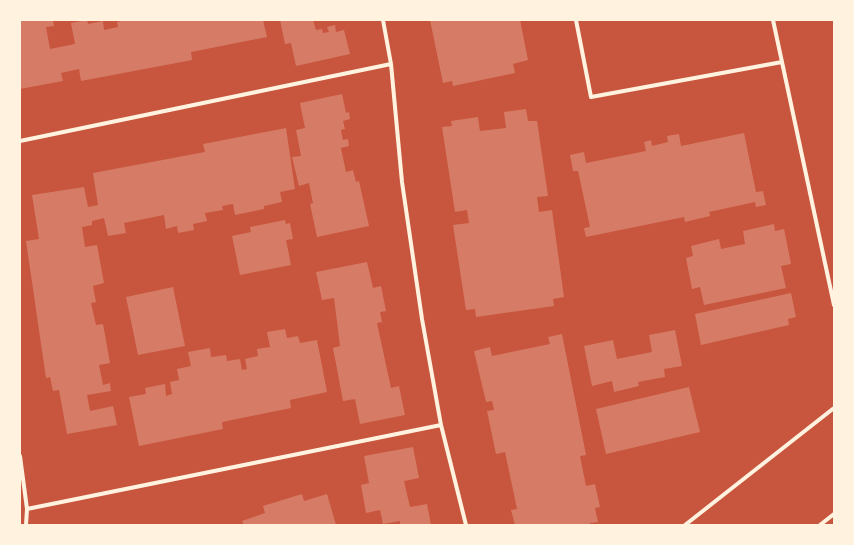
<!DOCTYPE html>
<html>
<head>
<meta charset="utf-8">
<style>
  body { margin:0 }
  #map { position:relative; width:854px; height:545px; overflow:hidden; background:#c8553d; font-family:"Varela Round",sans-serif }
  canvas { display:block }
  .frame { position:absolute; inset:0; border:21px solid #fff3e0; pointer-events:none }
</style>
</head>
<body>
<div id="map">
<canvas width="854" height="545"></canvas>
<div class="frame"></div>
</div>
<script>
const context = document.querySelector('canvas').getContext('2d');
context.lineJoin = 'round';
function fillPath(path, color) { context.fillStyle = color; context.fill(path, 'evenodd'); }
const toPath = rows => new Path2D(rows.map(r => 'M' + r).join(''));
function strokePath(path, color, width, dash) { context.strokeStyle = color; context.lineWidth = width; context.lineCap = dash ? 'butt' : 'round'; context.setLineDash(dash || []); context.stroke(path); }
const building = toPath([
  [20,20,53,20,54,26,46,27,50,49,75,44,71,23,87,20,88,24,103,21,104,30,118,27,117,22,127,20,263,20,267,37,191,52,192,60,81,81,79,69,61,73,63,81,20,89],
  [280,20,313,20,316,30,322,29,323,33,329,32,327,27,335,25,336,32,344,30,350,54,296,66,291,43,285,44],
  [430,20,520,20,528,60,513,64,515,73,453,86,452,81,443,83],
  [342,94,346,113,349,112,350,119,343,121,345,129,341,130,343,140,348,139,349,146,341,148,346,172,353,170,356,182,359,181,369,226,317,237,310,204,313,203,309,183,299,186,292,157,301,156,296,130,305,128,300,103],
  [526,109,528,121,537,121,548,196,537,197,539,212,552,210,564,297,553,299,554,306,476,317,475,309,466,310,453,225,469,223,467,210,455,212,442,127,452,126,451,121,478,117,480,131,506,128,504,112],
  [286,128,295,189,280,192,282,202,264,206,264,209,235,215,233,204,222,206,223,210,205,213,207,221,193,224,194,230,178,233,177,226,166,229,164,215,124,223,126,233,108,236,104,218,92,221,92,225,82,227,85,247,97,245,104,283,93,286,96,302,91,303,96,325,103,324,110,363,99,365,103,385,110,383,111,391,87,395,90,411,113,406,117,425,67,434,59,390,53,391,50,377,46,378,26,241,39,239,32,195,84,187,88,207,98,205,93,173,205,152,203,144],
  [744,133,756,192,763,191,766,205,756,207,755,202,709,212,710,216,685,222,684,217,586,237,584,228,590,227,578,171,573,171,570,155,584,152,586,163,646,151,644,142,651,140,652,146,668,142,667,136,679,134,681,146],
  [285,220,286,224,290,223,293,239,286,240,291,265,240,275,232,236,251,232,250,227],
  [774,224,775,231,784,229,791,264,781,266,786,288,704,305,700,287,692,289,686,258,693,256,691,246,719,239,721,249,745,244,743,231],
  [367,262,373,288,381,286,386,311,380,312,382,322,377,323,391,388,399,386,405,415,360,424,355,399,343,401,333,348,340,346,334,298,322,300,316,272],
  [173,287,185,346,138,355,126,297],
  [791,293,796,317,788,319,789,325,701,345,695,314],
  [285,329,287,338,298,336,300,343,317,340,327,392,290,400,291,408,222,422,223,429,139,446,129,397,146,394,145,388,165,384,166,396,172,394,170,382,179,380,177,369,191,366,188,352,210,348,211,357,226,355,227,361,240,359,242,370,247,369,245,359,258,356,257,349,270,347,267,332],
  [675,330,682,366,664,369,665,377,638,382,639,386,614,392,612,381,592,386,584,346,613,340,617,359,652,352,649,335],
  [562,334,586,455,580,456,586,486,595,484,600,507,595,508,598,522,590,523,590,525,515,525,511,510,517,509,505,452,496,454,487,411,494,410,492,401,486,402,474,351,490,347,492,356,550,344,548,337],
  [689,387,700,432,606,454,596,409],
  [413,447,419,478,404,481,410,507,427,504,431,525,400,525,400,521,383,524,380,510,366,513,361,485,369,483,364,456],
  [302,494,304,501,327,494,336,525,244,525,242,521,265,513,263,506]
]);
const service = toPath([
  [383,20,391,64,402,182,422,319,441,425,466,525],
  [576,20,591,97,782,62],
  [773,20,834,305],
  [20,141,391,64],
  [20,456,27,509,26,525],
  [27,509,441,425],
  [685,525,834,408],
  [820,525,834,514]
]);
fillPath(building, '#d67c66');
strokePath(service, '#fff3e0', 4);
</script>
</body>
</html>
